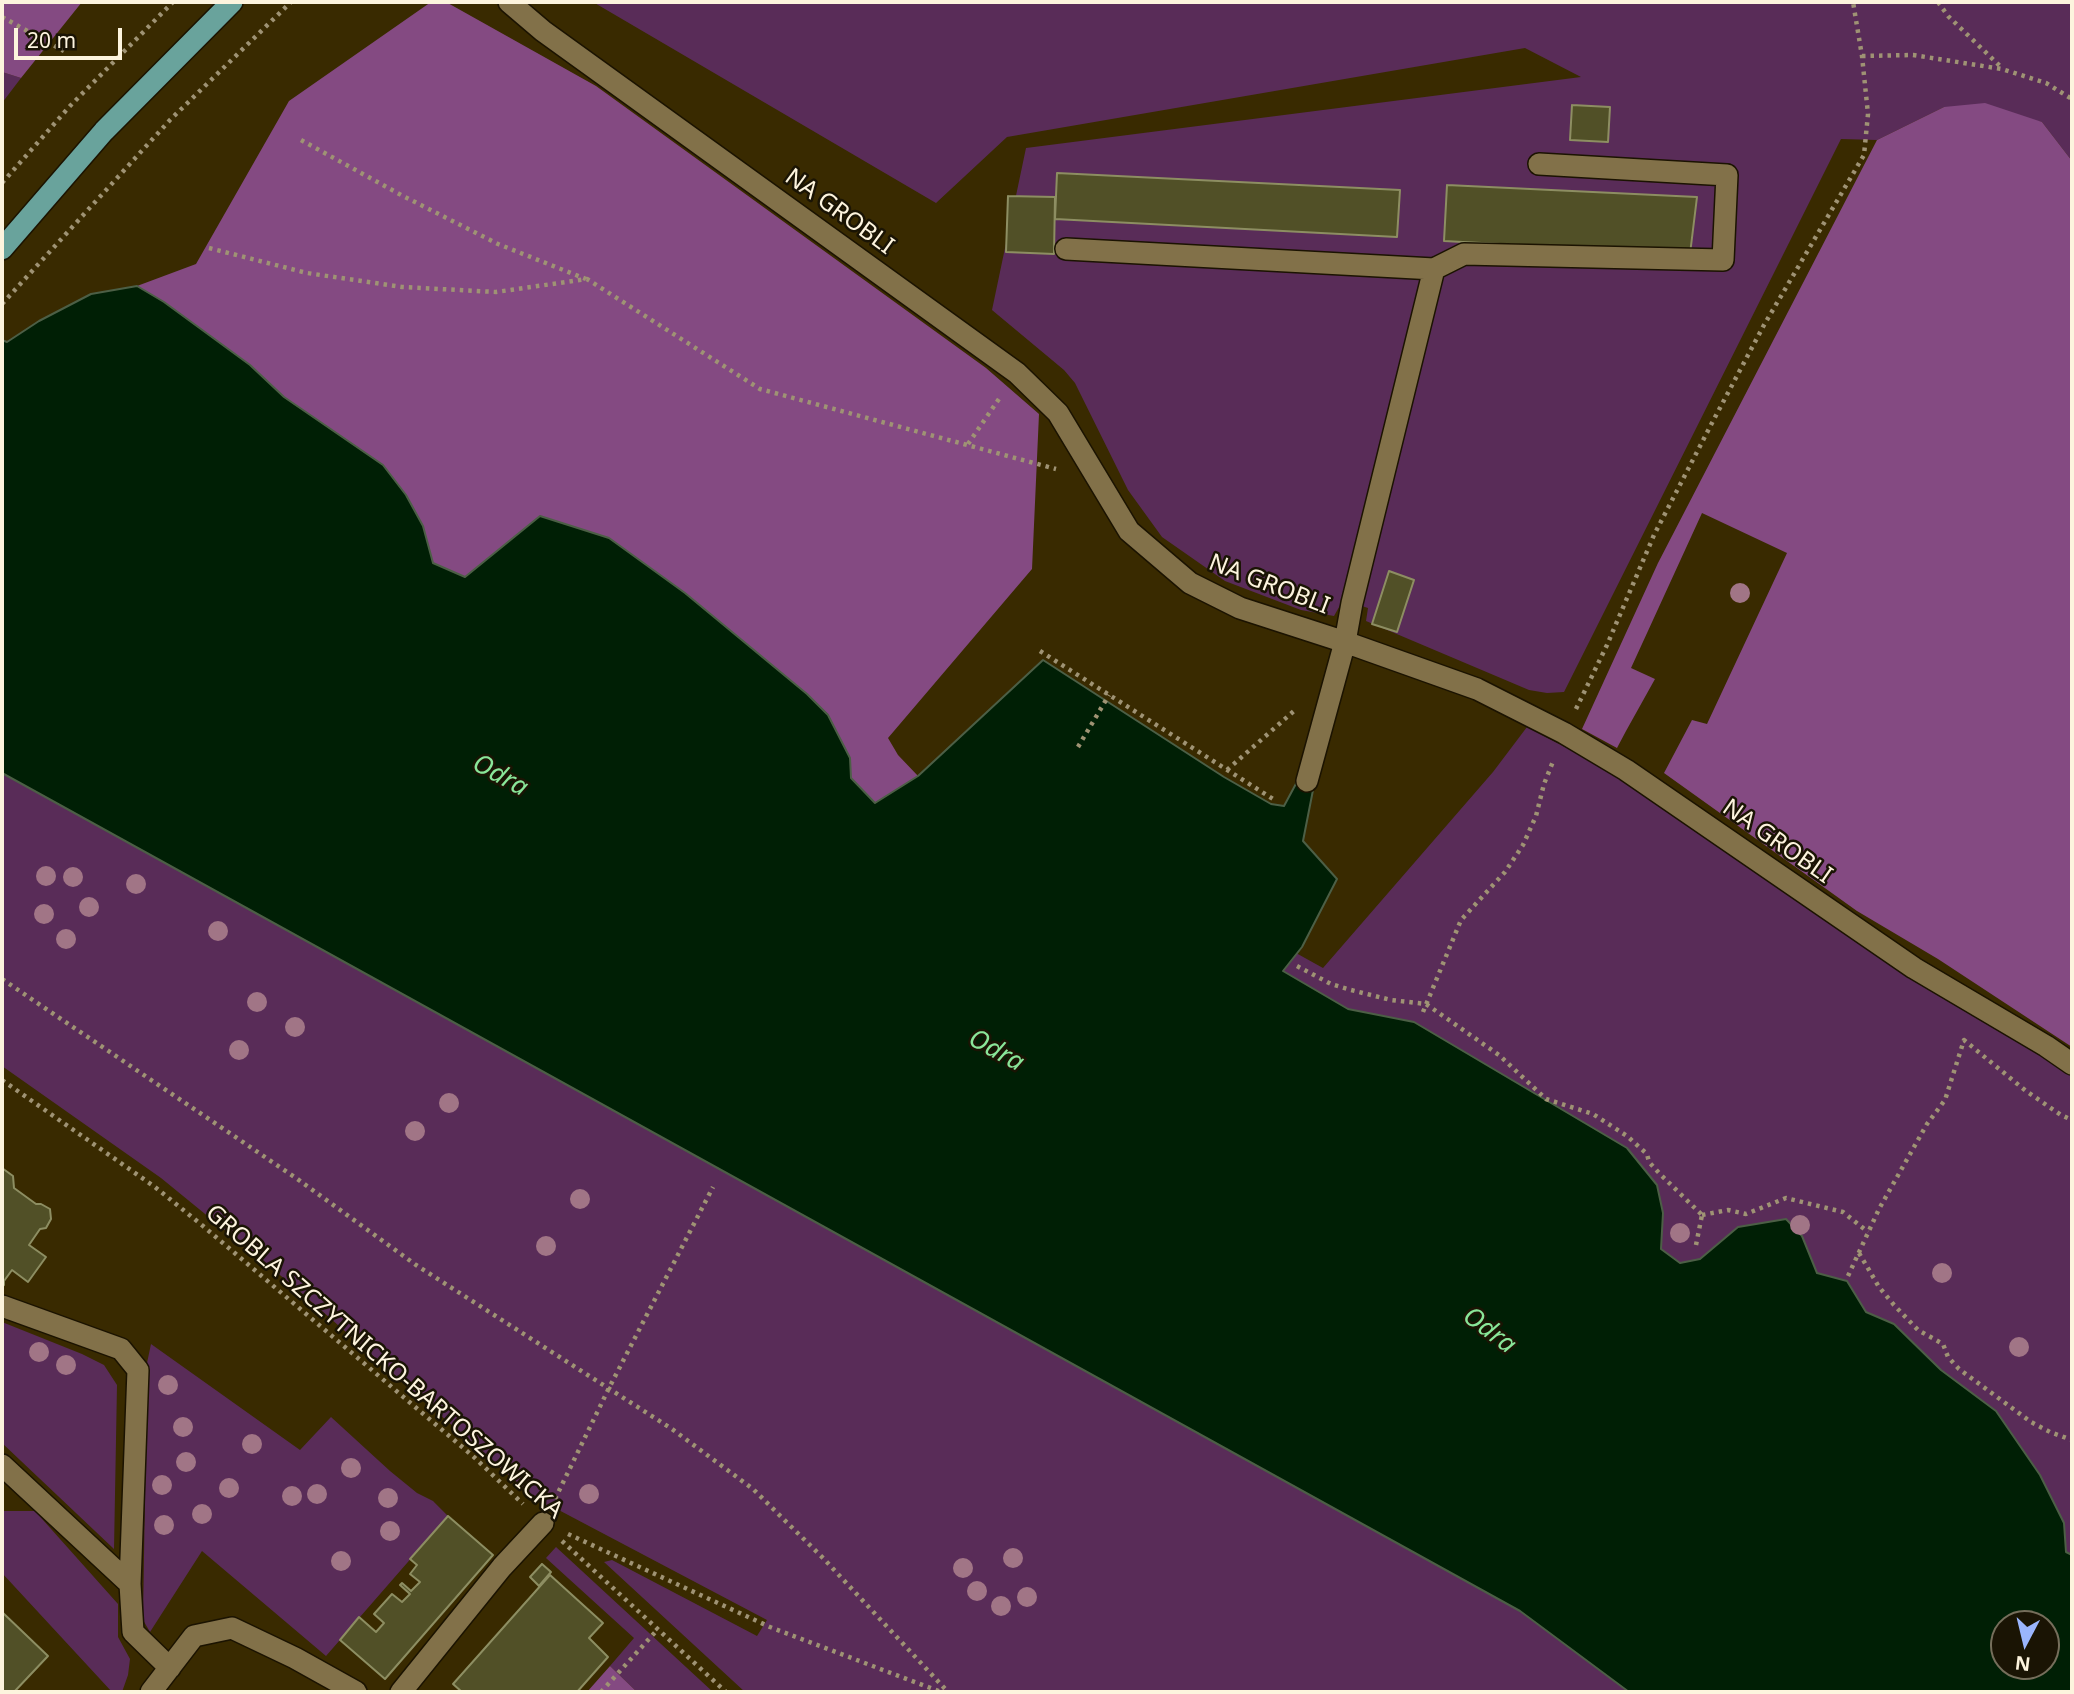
<!DOCTYPE html>
<html>
<head>
<meta charset="utf-8">
<style>
  body { margin:0 }
  #map { position:relative; width:2074px; height:1694px; overflow:hidden; background:#392a00; font-family:"Noto Sans",sans-serif }
  canvas { display:block }
  .frame { position:absolute; inset:0; border:4px solid #fdf4de; pointer-events:none }
  .north { position:absolute; left:1990px; top:1610px; width:70px; height:70px; box-sizing:border-box; background:#1a1404; border:2px solid #756e5b; border-radius:50%; rotate:187deg; font-size:19px; font-weight:700; line-height:28px; text-align:center; color:#fdf4de }
  .north::after { content:''; display:block; margin:auto; width:24px; height:32px; background:#9ab5fd; clip-path:polygon(50% 0,100% 100%,50% 72%,0 100%) }
  .scale { position:absolute; left:14px; top:28px; width:108px; height:32px; box-sizing:border-box; border:4px solid #fdf4de; border-top:0; padding-left:9px; font-size:21px; line-height:24px; white-space:nowrap; color:#fdf4de; -webkit-text-stroke:5px #1a1404; paint-order:stroke }
</style>
</head>
<body>
<div id="map">
<canvas width="2074" height="1694"></canvas>
<div class="frame"></div>
<div class="north">N</div>
<div class="scale">20 m</div>
</div>
<script>
const context = document.querySelector('canvas').getContext('2d');
context.lineJoin = 'round';
function fillPath(path, color) { context.fillStyle = color; context.fill(path, 'evenodd'); }
const toPath = rows => new Path2D(rows.map(r => 'M' + r).join(''));
function strokePath(path, color, width, dash) { context.strokeStyle = color; context.lineWidth = width; context.lineCap = dash ? 'butt' : 'round'; context.setLineDash(dash || []); context.stroke(path); }
function write(font, color, halo, rows, align = 'center') {
  context.font = font + ' "Noto Sans",sans-serif'; context.lineWidth = 5; context.setLineDash([]); context.textBaseline = 'middle'; context.strokeStyle = halo; context.fillStyle = color; for (const [text, x, y, turn = 0] of rows) {
    context.save(); context.translate(x, y); context.rotate((+turn || 0) * Math.PI / 180); context.textAlign = isNaN(turn) ? turn : align; if (halo) context.strokeText(text, 0, 0); context.fillText(text, 0, 0); context.restore();
  }
}
const green = toPath([
  [593,2,2072,2,2072,161,2042,122,1944,107,1877,140,1841,139,1564,692,1547,693,1529,690,1366,621,1368,608,1343,600,1334,616,1301,610,1225,581,1162,537,1128,490,1075,383,1064,370,992,310,1026,148,1581,77,1525,48,1007,137,936,203],
  [2,72,21,78,2,103],
  [1527,727,1597,764,1672,811,2072,1075,2072,1555,2066,1552,2064,1523,1941,1370,1894,1324,1866,1312,1847,1281,1817,1273,1802,1237,1738,1227,1700,1259,1680,1263,1661,1249,1663,1213,1414,1022,1348,1009,1282,971,1296,953,1323,968,1493,772],
  [2,773,1520,1611,1629,1692,745,1692,604,1562,612,1560,757,1636,767,1620,553,1507,546,1508,297,1289,161,1178,2,1066],
  [2,1322,82,1354,104,1365,117,1385,114,1549,2,1443],
  [151,1344,300,1450,331,1417,390,1471,417,1493,433,1501,448,1516,326,1656,202,1551,150,1632,143,1620,147,1363],
  [2,1511,35,1511,118,1604,118,1637,130,1659,128,1675,122,1692,112,1692,2,1573],
  [556,1547,713,1692,637,1692,610,1666,634,1638,546,1558]
]);
const forest = toPath([
  [2,2,82,2,21,78,2,72],
  [431,2,446,2,596,86,986,368,1039,414,1032,569,888,738,898,755,918,776,875,803,851,778,850,758,828,714,807,694,685,593,609,538,540,516,465,577,433,563,423,526,406,495,284,397,250,365,164,302,137,286,196,264,289,101],
  [1985,103,2042,122,2072,161,2072,1047,1938,959,1857,911,1664,773,1692,720,1707,724,1787,553,1702,513,1631,668,1655,679,1626,731,1617,748,1582,729,1658,563,1877,140,1944,107],
  [610,1666,637,1692,587,1692]
]);
const water = toPath([
  [137,286,164,302,250,365,284,397,383,465,406,495,423,526,433,563,465,577,540,516,609,538,685,593,807,694,828,715,850,758,851,778,875,803,918,776,1043,660,1224,777,1271,804,1284,806,1298,780,1314,785,1303,841,1337,879,1302,947,1283,971,1348,1009,1414,1022,1627,1148,1657,1185,1663,1213,1661,1249,1680,1263,1700,1259,1738,1227,1786,1219,1802,1236,1817,1273,1847,1281,1866,1312,1894,1324,1941,1370,1996,1411,2040,1475,2064,1523,2066,1552,2072,1555,2072,1692,1629,1692,1520,1611,2,773,2,340,7,342,39,321,91,294,137,286],
  [2004,1624,2046,1624,2046,1666,2004,1666,2004,1624]
]);
const building = toPath([
  [1572,105,1610,107,1608,142,1570,140,1572,105],
  [1057,173,1400,190,1397,237,1055,219,1057,173],
  [1447,185,1697,197,1690,254,1444,241,1447,185],
  [1008,196,1055,197,1054,254,1006,252,1008,196],
  [1389,571,1414,580,1397,632,1372,624,1389,571],
  [2,1168,13,1176,14,1188,36,1204,41,1204,50,1209,51,1219,46,1228,40,1229,29,1245,46,1257,28,1282,12,1270,4,1281,4,1285,2,1286,2,1168],
  [448,1516,493,1555,385,1679,340,1640,359,1617,376,1632,384,1623,374,1614,392,1594,402,1602,410,1594,400,1585,402,1583,411,1591,420,1582,410,1574,417,1565,410,1559,448,1516],
  [542,1564,551,1572,539,1586,530,1577,542,1564],
  [550,1575,603,1623,589,1638,608,1657,577,1692,462,1692,453,1684,550,1575],
  [2,1612,48,1656,14,1692,2,1692,2,1612]
]);
const path = toPath([
  [1938,2,1948,16,2002,68],
  [2,17,64,51],
  [1862,56,1913,55,2002,69,2046,83,2072,99],
  [301,140,403,196,498,244,586,279],
  [2,183,70,106,173,2],
  [209,248,307,273,402,287,496,292,587,279,760,389,1056,469],
  [2,304,170,120,291,2],
  [968,444,1001,396],
  [1040,651,1273,799],
  [1576,709,1607,645,1654,535,1713,421,1764,325,1864,155,1868,114,1862,56,1853,2],
  [1078,747,1109,695],
  [1227,770,1295,710],
  [1297,966,1331,984,1351,990,1391,1000,1426,1004,1499,1055,1546,1099,1593,1114,1627,1136,1647,1154,1649,1162,1660,1174,1702,1215],
  [2,979,296,1178,416,1265,672,1429,753,1489,824,1559,948,1692],
  [1423,1012,1461,920,1505,872,1523,845,1536,816,1544,784,1554,759],
  [2,1080,155,1187,203,1226,475,1458,523,1504],
  [1702,1215,1728,1210,1746,1214,1786,1198,1843,1212,1868,1232],
  [1696,1245,1702,1215],
  [1859,1253,1879,1287,1894,1305,1918,1330,1943,1344,1948,1357,1959,1369,2031,1422,2050,1432,2072,1440],
  [1848,1276,1879,1209,1927,1124,1945,1100,1964,1040,2026,1091,2061,1115,2072,1120],
  [555,1499,609,1388,713,1187],
  [568,1534,770,1627,941,1692],
  [562,1541,726,1692],
  [601,1692,658,1629]
]);
const minor = toPath([
  [509,2,543,31,1017,373,1058,413,1129,531,1190,583,1240,608,1345,642,1477,689,1564,733,1626,770,1914,968,2046,1046,2072,1064],
  [1066,249,1434,269,1352,603,1345,642,1307,781],
  [1434,269,1464,254,1723,260,1727,175,1539,164],
  [2,1306,121,1349,138,1370,130,1584,133,1632,170,1668],
  [2,1465,130,1584],
  [151,1692,194,1636,232,1628,295,1658,356,1692],
  [401,1692,502,1567,543,1523]
]);
const major = toPath([
  [2,249,104,131,232,2]
]);
const trees = [
  [1740,593],
  [46,876],
  [73,877],
  [136,884],
  [89,907],
  [44,914],
  [218,931],
  [66,939],
  [257,1002],
  [295,1027],
  [239,1050],
  [449,1103],
  [415,1131],
  [580,1199],
  [1800,1225],
  [1680,1233],
  [546,1246],
  [1942,1273],
  [2019,1347],
  [39,1352],
  [66,1365],
  [168,1385],
  [183,1427],
  [252,1444],
  [186,1462],
  [351,1468],
  [162,1485],
  [229,1488],
  [317,1494],
  [589,1494],
  [292,1496],
  [388,1498],
  [202,1514],
  [164,1525],
  [390,1531],
  [1013,1558],
  [341,1561],
  [963,1568],
  [977,1591],
  [1027,1597],
  [1001,1606]
];
const streetNames = [
  ["NA GROBLI",839,212,36],
  ["NA GROBLI",1269,585,21],
  ["NA GROBLI",1777,842,35],
  ["GROBLA SZCZYTNICKO-BARTOSZOWICKA",384,1362,41]
];
const waterNames = [
  ["Odra",500,776,29],
  ["Odra",996,1051,29],
  ["Odra",1489,1331,37]
];
fillPath(green, '#592c58');
fillPath(forest, '#844a82');
fillPath(water, '#001f05');
strokePath(water, '#4c5f46', 2);
fillPath(building, '#515027');
strokePath(building, '#8d8e62', 2);
strokePath(minor, '#1b1301', 24);
strokePath(major, '#1b1301', 24);
strokePath(path, '#9f9374', 4.5, [3.5, 5]);
strokePath(minor, '#827149', 21);
strokePath(major, '#69a39c', 21);
context.fillStyle = '#a17586';
for (const [x, y] of trees) { context.beginPath(); context.arc(x, y, 10, 0, 2 * Math.PI); context.fill(); }
write('24px', '#fdf4de', '#1a1404', streetNames);
write('italic 26px', '#89e699', '#1a1404', waterNames);
</script>
</body>
</html>
